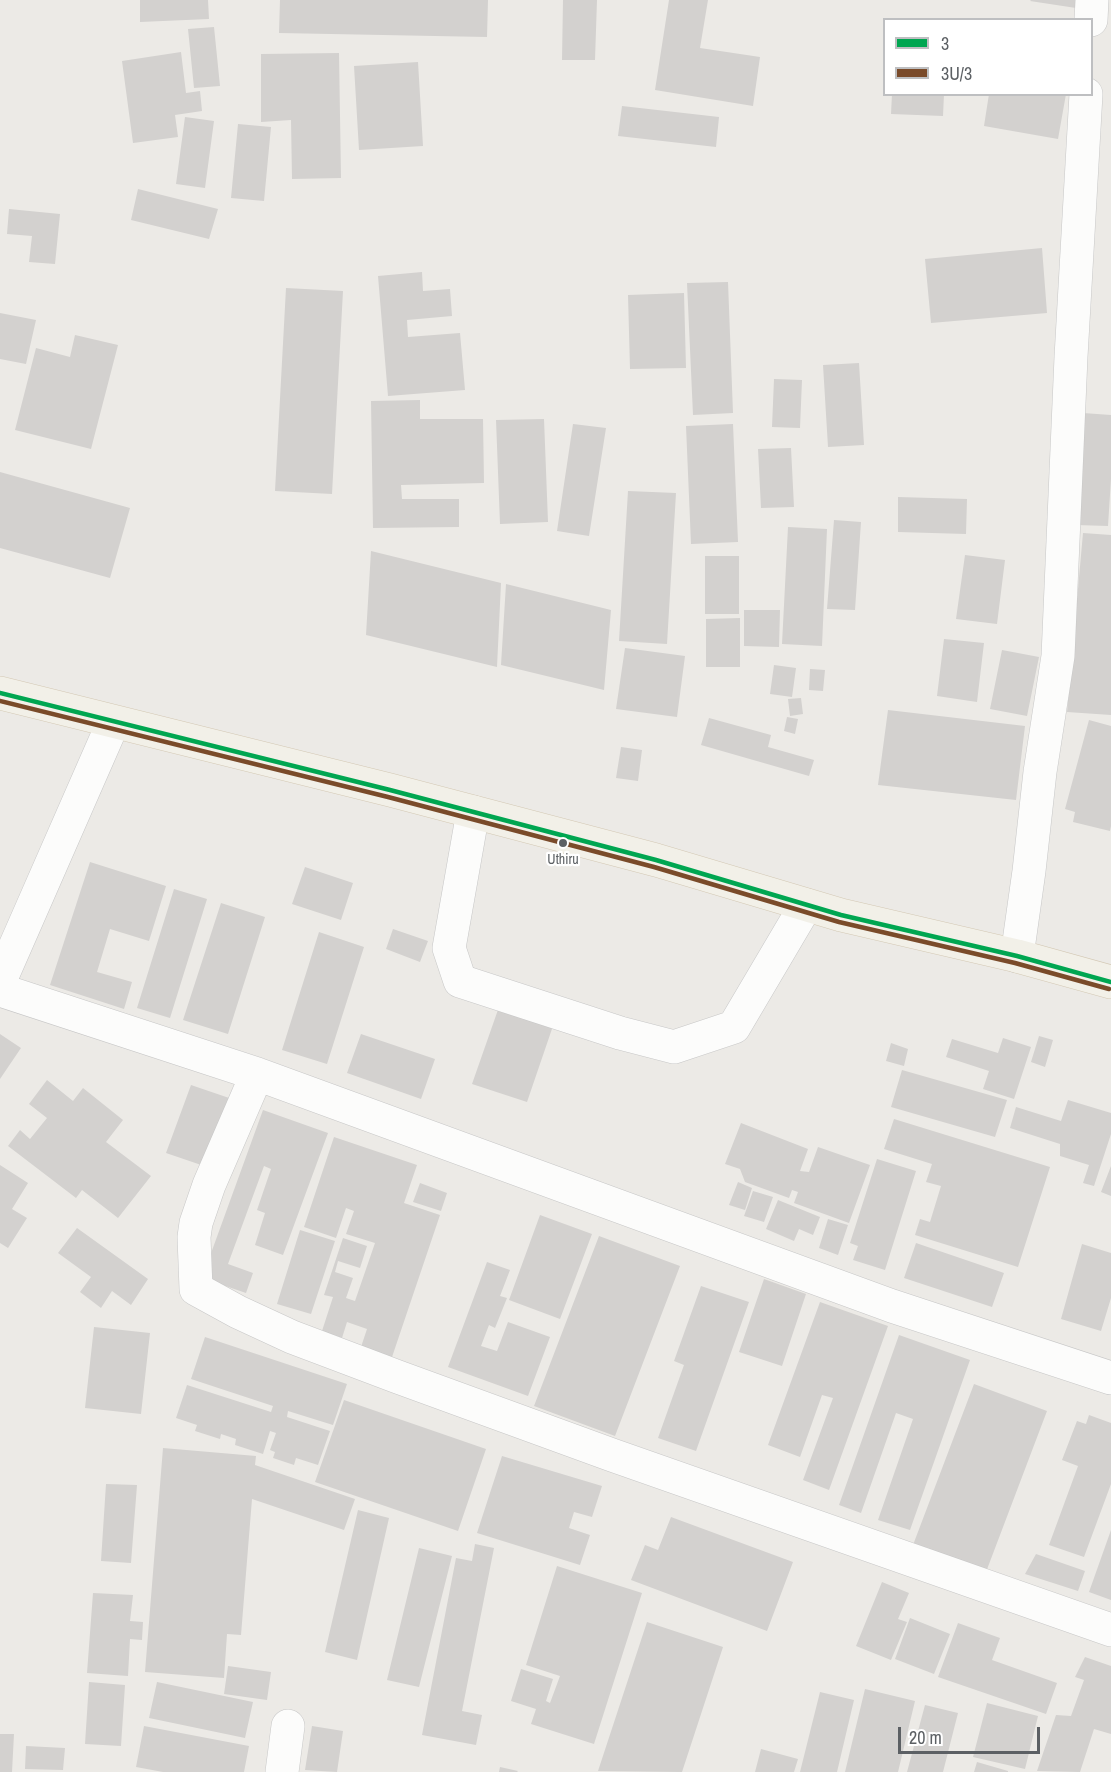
<!DOCTYPE html>
<html>
<head>
<meta charset="utf-8">
<style>
  body { margin:0 }
  #map { position:relative; width:1111px; height:1772px; overflow:hidden; background:#eceae6; font-family:"Archivo Narrow",sans-serif }
  canvas { display:block }
  .legend { position:absolute; left:883px; top:18px; width:210px; height:78px; box-sizing:border-box; background:#fff; border:2px solid #bebfc1; margin:0; padding:8px 10px; list-style:none; font-size:18px; color:#5c6064 }
  .legend li { display:flex; align-items:center; gap:12px; height:30px }
  .legend b { width:30px; border:2px solid #bebfc1 }
  .scale { position:absolute; left:898px; top:1727px; width:142px; height:27px; box-sizing:border-box; border:3px solid #5c6064; border-top:0; padding-left:8px; font-size:18px; line-height:21px; white-space:nowrap; color:#5c6064; -webkit-text-stroke:4px #fff; paint-order:stroke }
</style>
</head>
<body>
<div id="map">
<canvas width="1111" height="1772"></canvas>
<ul class="legend">
<li><b style="height:8px;background:#00a651"></b>3</li>
<li><b style="height:8px;background:#7a4b2a"></b>3U/3</li>
</ul>
<div class="scale">20 m</div>
</div>
<script>
const context = document.querySelector('canvas').getContext('2d');
context.lineJoin = 'round';
function fillPath(path, color) { context.fillStyle = color; context.fill(path, 'evenodd'); }
const toPath = rows => new Path2D(rows.map(r => 'M' + r).join(''));
function strokePath(path, color, width, dash) { context.strokeStyle = color; context.lineWidth = width; context.lineCap = dash ? 'butt' : 'round'; context.setLineDash(dash || []); context.stroke(path); }
function write(font, color, halo, rows, align = 'center') {
  context.font = font + ' "Archivo Narrow",sans-serif'; context.lineWidth = 4.5; context.setLineDash([]); context.textBaseline = 'middle'; context.strokeStyle = halo; context.fillStyle = color; for (const [text, x, y, turn = 0] of rows) {
    context.save(); context.translate(x, y); context.rotate((+turn || 0) * Math.PI / 180); context.textAlign = isNaN(turn) ? turn : align; if (halo) context.strokeText(text, 0, 0); context.fillText(text, 0, 0); context.restore();
  }
}
const building = toPath([
  [140,0,208,0,209,19,140,22],
  [280,0,488,0,487,37,279,33],
  [563,0,597,0,595,60,562,60],
  [669,0,708,0,700,48,760,57,753,106,655,90],
  [1031,0,1077,0,1076,8,1030,1],
  [214,27,220,86,194,88,188,29],
  [181,52,186,93,200,91,202,111,175,115,178,137,133,143,122,61],
  [339,53,341,178,292,179,291,120,261,122,261,54],
  [418,62,423,146,359,150,354,66],
  [892,94,944,94,943,116,891,114],
  [989,94,1066,94,1058,139,984,126],
  [622,106,719,117,716,147,618,136],
  [185,117,214,121,205,188,176,184],
  [238,124,271,127,264,201,231,198],
  [138,189,218,209,209,239,131,220],
  [9,209,60,214,55,264,29,262,32,236,7,234],
  [1042,248,1047,313,931,323,925,259],
  [422,272,423,291,450,289,452,316,407,320,408,337,460,333,465,390,388,396,378,276],
  [728,282,733,413,693,415,687,283],
  [286,288,343,291,332,494,275,491],
  [684,293,686,368,630,369,628,295],
  [0,313,36,320,26,364,0,359],
  [75,335,118,345,91,449,15,430,36,348,70,357],
  [859,363,864,445,828,447,823,365],
  [774,379,802,380,800,428,772,427],
  [420,400,420,419,483,419,484,483,401,485,402,499,459,499,459,527,373,528,371,401],
  [1083,413,1111,415,1111,479,1108,526,1076,525],
  [544,419,548,522,500,524,496,420],
  [573,424,606,428,589,536,557,531],
  [733,424,738,542,691,544,686,426],
  [791,448,794,507,761,508,758,449],
  [0,472,130,508,110,578,0,548],
  [628,491,676,493,667,644,619,641],
  [898,497,967,499,966,534,898,532],
  [834,520,861,522,855,610,827,609],
  [788,527,827,529,822,646,782,644],
  [1083,533,1111,535,1111,715,1067,712],
  [371,551,501,583,497,667,366,635],
  [965,555,1005,560,997,624,956,619],
  [705,556,739,556,739,614,705,614],
  [506,584,611,610,604,690,501,665],
  [744,610,780,610,779,647,744,646],
  [740,618,740,667,706,667,706,619],
  [944,639,984,643,977,702,937,696],
  [625,648,685,656,677,717,616,709],
  [1002,650,1039,657,1027,716,990,709],
  [774,665,796,668,792,697,770,694],
  [810,669,825,670,823,691,809,690],
  [801,698,803,714,790,716,788,699],
  [888,710,1025,726,1016,800,878,785],
  [787,717,798,719,795,734,784,731],
  [709,718,771,735,768,747,814,760,809,776,701,745],
  [1089,720,1111,726,1111,826,1110,831,1073,822,1075,812,1065,809],
  [621,747,642,750,638,781,616,778],
  [90,862,166,886,149,941,110,929,97,972,132,982,124,1009,50,985],
  [305,867,353,883,341,920,292,904],
  [174,889,207,899,170,1018,137,1008],
  [221,903,265,917,228,1034,183,1020],
  [393,929,428,941,420,962,386,949],
  [319,932,364,947,327,1064,282,1050],
  [500,1004,554,1023,527,1102,472,1084],
  [0,1034,21,1048,0,1079],
  [361,1034,435,1059,421,1099,347,1073],
  [1039,1036,1053,1040,1045,1067,1031,1062],
  [1003,1038,1031,1047,1014,1099,983,1089,989,1071,946,1057,952,1039,998,1053],
  [891,1043,908,1049,904,1066,886,1061],
  [902,1070,1007,1100,995,1137,891,1107],
  [47,1080,73,1101,83,1088,123,1120,106,1142,151,1176,118,1218,82,1190,76,1198,8,1146,20,1130,30,1139,47,1118,29,1104],
  [191,1085,235,1100,210,1168,166,1153],
  [1068,1100,1111,1113,1111,1134,1094,1186,1083,1183,1089,1165,1060,1156,1060,1144,1010,1128,1016,1107,1061,1121],
  [263,1110,328,1133,283,1255,255,1245,265,1213,257,1210,271,1169,264,1166,228,1264,253,1273,246,1293,202,1278],
  [894,1119,1050,1167,1018,1267,915,1235,920,1219,930,1222,941,1186,926,1182,932,1164,884,1149],
  [741,1123,808,1149,800,1171,809,1172,818,1147,870,1165,849,1223,794,1203,798,1192,792,1190,789,1198,745,1182,740,1169,725,1164],
  [334,1137,417,1165,404,1203,440,1215,391,1360,360,1350,367,1329,347,1322,342,1338,322,1331,333,1297,324,1295,343,1238,367,1246,360,1268,338,1261,335,1272,353,1278,346,1298,355,1301,375,1243,346,1234,354,1211,346,1208,336,1238,304,1227],
  [877,1159,916,1171,885,1270,853,1260,858,1246,850,1243],
  [0,1165,28,1183,12,1209,27,1218,8,1248,0,1243],
  [1111,1166,1111,1196,1101,1192],
  [738,1182,752,1188,745,1210,729,1205],
  [420,1183,447,1193,441,1211,413,1202],
  [753,1191,773,1197,764,1222,744,1216],
  [778,1200,820,1217,813,1235,799,1229,794,1241,766,1229],
  [540,1215,592,1234,560,1319,509,1300],
  [828,1219,848,1225,838,1255,819,1248],
  [77,1228,148,1279,131,1305,112,1291,101,1308,80,1292,91,1277,58,1253],
  [300,1230,335,1241,311,1314,277,1304],
  [599,1236,680,1266,615,1436,534,1406],
  [916,1243,1004,1273,992,1307,904,1278],
  [1082,1244,1111,1253,1111,1298,1101,1331,1061,1319],
  [487,1262,510,1270,500,1296,507,1298,495,1328,489,1325,481,1346,497,1351,508,1322,550,1337,528,1396,448,1367],
  [764,1279,806,1294,782,1366,739,1352],
  [701,1286,749,1302,696,1451,658,1438,684,1365,674,1361],
  [820,1302,888,1326,829,1490,803,1480,833,1398,822,1395,800,1457,768,1445],
  [94,1327,150,1333,141,1414,85,1408],
  [899,1335,970,1360,910,1530,878,1520,913,1419,896,1413,861,1513,839,1505],
  [205,1337,347,1384,333,1425,288,1411,287,1417,330,1431,318,1465,296,1458,294,1465,273,1458,275,1452,270,1450,276,1433,270,1431,263,1454,235,1445,236,1439,221,1434,220,1439,195,1431,197,1425,176,1418,187,1385,271,1412,273,1406,191,1379],
  [974,1384,1047,1411,986,1572,913,1545],
  [344,1400,486,1449,458,1531,315,1482],
  [1089,1415,1111,1423,1111,1484,1084,1557,1049,1545,1078,1466,1062,1460,1077,1421,1086,1424],
  [163,1448,256,1456,255,1465,355,1499,344,1530,252,1499,241,1635,227,1634,224,1678,145,1672],
  [502,1456,602,1486,592,1517,574,1512,569,1528,590,1535,580,1565,477,1533],
  [106,1484,137,1485,131,1563,101,1561],
  [358,1510,389,1518,357,1660,325,1652],
  [671,1517,793,1562,767,1631,631,1580,645,1545,658,1550],
  [1111,1530,1111,1600,1089,1592],
  [475,1544,494,1548,462,1711,482,1715,476,1745,422,1735,456,1558,472,1561],
  [419,1548,452,1556,419,1687,387,1680],
  [1036,1554,1085,1571,1078,1591,1025,1574],
  [557,1566,642,1593,594,1744,531,1724,536,1709,511,1701,521,1669,553,1679,546,1701,550,1703,560,1676,526,1665],
  [882,1582,909,1593,898,1619,907,1622,891,1660,856,1646],
  [93,1593,133,1595,130,1621,143,1622,142,1640,130,1639,128,1676,87,1673],
  [910,1618,950,1634,934,1674,895,1659],
  [647,1622,723,1647,682,1772,598,1771],
  [958,1623,1000,1638,992,1660,1057,1683,1046,1714,938,1677],
  [1085,1657,1111,1666,1111,1734,1094,1729,1080,1772,1037,1771,1056,1715,1071,1716,1084,1680,1075,1677],
  [228,1666,271,1672,267,1700,224,1694],
  [89,1682,125,1685,121,1746,85,1744],
  [157,1682,253,1702,245,1738,149,1718],
  [865,1689,915,1701,898,1772,845,1772],
  [820,1692,854,1700,837,1772,800,1772],
  [987,1703,1038,1716,1025,1769,973,1757],
  [925,1705,958,1713,943,1772,907,1772],
  [144,1726,249,1746,244,1772,163,1772,136,1767],
  [312,1726,343,1731,337,1772,305,1770],
  [0,1734,14,1734,12,1772,0,1772],
  [26,1746,65,1748,63,1770,25,1769],
  [761,1749,798,1759,794,1772,755,1772],
  [977,1762,1008,1771,1008,1772,974,1772],
  [500,1767,518,1771,517,1772,499,1772]
]);
const minor = toPath([
  [1091,20,1092,0],
  [473,812,449,948,460,981,620,1033,674,1047,734,1027,806,905],
  [1017,956,1029,871,1040,772,1058,656,1071,357,1086,94],
  [0,981,113,723],
  [0,990,257,1074,892,1306,1111,1378],
  [257,1074,209,1185,196,1223,194,1237,196,1289,238,1312,292,1337,398,1377,612,1455,1111,1630],
  [282,1772,288,1726]
]);
const major = toPath([
  [0,693,390,790,656,860,841,915,1017,956,1111,982]
]);
const bus1 = toPath([
  [0,693,390,790,656,860,841,915,1017,956,1111,982]
]);
const bus2 = toPath([
  [0,701,388,797,654,867,839,922,1015,963,1109,989]
]);
const markers = [
  [563,843,5,"#5c6064"]
];
const busNames = [
  ["Uthiru",563,860]
];
fillPath(building, '#d3d1cf');
strokePath(minor, '#c7c7c7', 34);
strokePath(major, '#d3c8b4', 34);
strokePath(minor, '#fcfcfb', 33);
strokePath(major, '#f2f0e8', 33);
strokePath(bus1, '#00a651', 4.5);
strokePath(bus2, '#7a4b2a', 4.5);
for (const [x, y, r, color] of markers) { const dot = new Path2D(); dot.arc(x, y, r, 0, 2 * Math.PI); context.fillStyle = color; context.fill(dot); strokePath(dot, '#fff', 2); }
write('14px', '#5c6064', '#fff', busNames);
</script>
</body>
</html>
